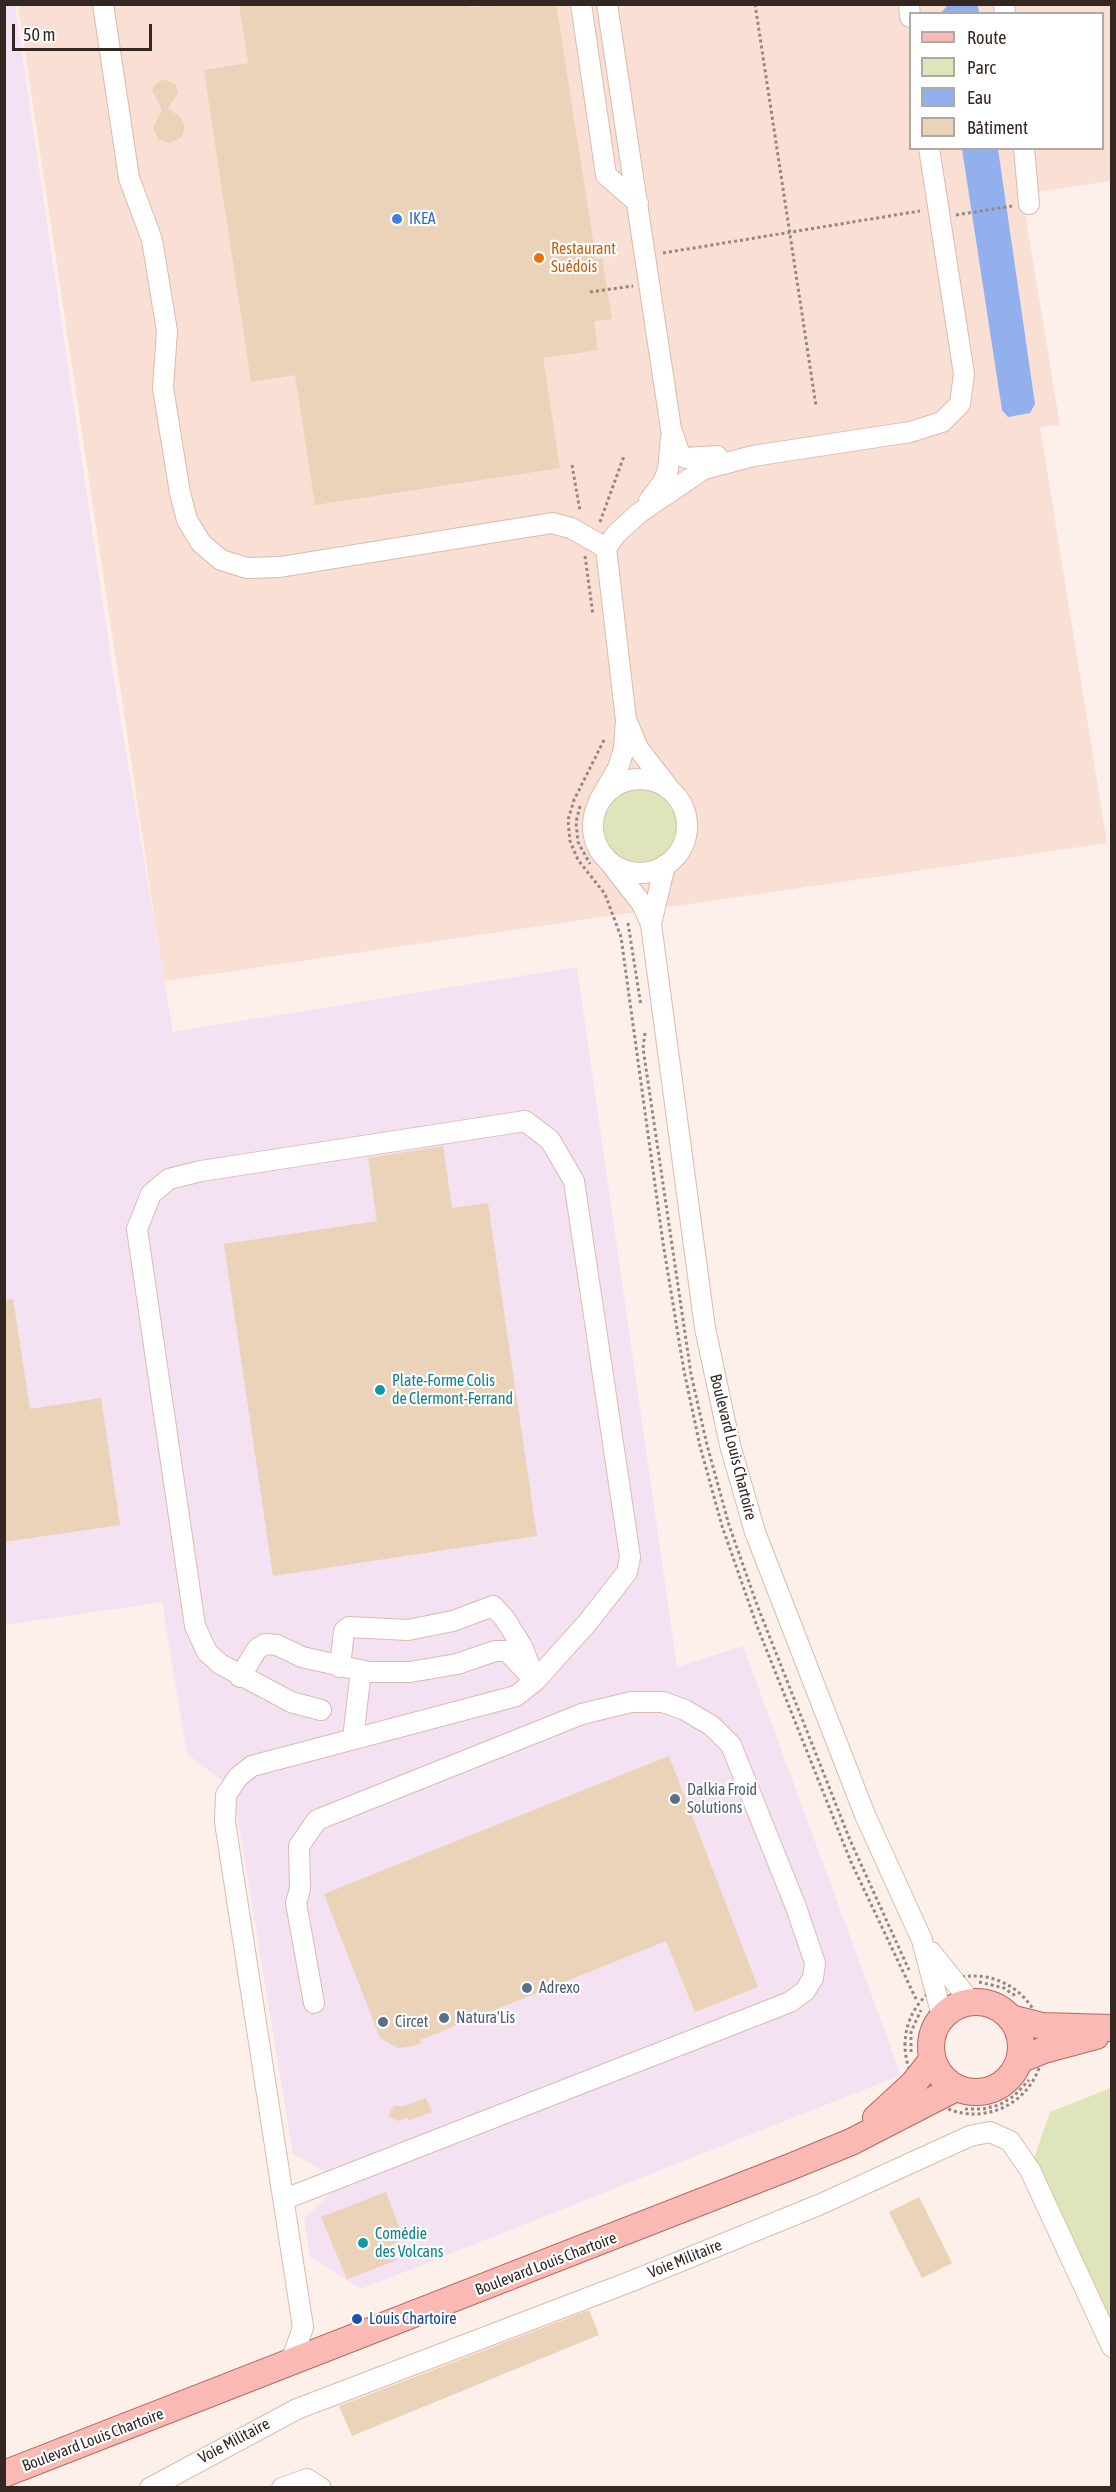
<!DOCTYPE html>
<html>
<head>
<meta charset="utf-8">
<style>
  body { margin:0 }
  #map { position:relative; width:1116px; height:2492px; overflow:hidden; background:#fdefe9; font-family:"Asap Condensed",sans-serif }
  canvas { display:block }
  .frame { position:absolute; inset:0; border:6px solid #342722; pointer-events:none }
  .legend { position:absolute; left:909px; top:12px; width:195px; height:138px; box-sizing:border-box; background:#fff; border:2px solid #aea9a7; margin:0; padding:8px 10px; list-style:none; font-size:18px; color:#342722 }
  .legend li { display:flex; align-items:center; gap:12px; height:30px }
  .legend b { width:30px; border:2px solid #aea9a7 }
  .scale { position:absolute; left:12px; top:24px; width:140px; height:27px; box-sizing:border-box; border:3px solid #342722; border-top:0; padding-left:8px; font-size:18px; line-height:21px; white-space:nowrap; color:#342722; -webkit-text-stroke:4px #fff; paint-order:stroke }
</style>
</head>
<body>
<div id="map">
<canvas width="1116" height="2492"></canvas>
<div class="frame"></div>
<ul class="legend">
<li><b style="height:8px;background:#fbb9b4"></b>Route</li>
<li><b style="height:16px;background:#dfe5ba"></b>Parc</li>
<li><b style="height:16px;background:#92b0ed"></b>Eau</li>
<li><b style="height:16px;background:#ead3b8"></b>Bâtiment</li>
</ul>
<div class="scale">50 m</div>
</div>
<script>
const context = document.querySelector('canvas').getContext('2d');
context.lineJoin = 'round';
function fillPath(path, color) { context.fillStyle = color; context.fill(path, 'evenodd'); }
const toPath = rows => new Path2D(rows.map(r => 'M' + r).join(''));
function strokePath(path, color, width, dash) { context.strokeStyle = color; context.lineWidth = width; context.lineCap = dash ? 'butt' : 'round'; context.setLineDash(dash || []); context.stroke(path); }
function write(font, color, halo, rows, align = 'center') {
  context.font = font + ' "Asap Condensed",sans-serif'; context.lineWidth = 4.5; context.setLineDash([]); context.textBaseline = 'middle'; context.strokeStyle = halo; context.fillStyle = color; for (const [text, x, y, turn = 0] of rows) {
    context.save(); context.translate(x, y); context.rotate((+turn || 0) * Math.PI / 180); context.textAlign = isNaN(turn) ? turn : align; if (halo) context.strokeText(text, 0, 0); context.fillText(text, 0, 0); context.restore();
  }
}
const built = toPath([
  [18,5,1111,5,1111,181,1022,194,1060,425,1040,427,1107,843,164,981],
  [910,14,1102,14,1102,148,910,148]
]);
const industrial = toPath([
  [4,5,15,5,115,686,173,1032,577,967,677,1667,743,1646,901,2075,361,2289,310,2256,304,2219,332,2191,324,2171,293,2154,233,1789,187,1754,162,1602,5,1625]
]);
const green = toPath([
  '602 825a38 38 0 1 1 76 0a38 38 0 1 1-76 0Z',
  [1111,2088,1111,2347,1030,2170,1050,2112]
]);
const water = toPath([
  [974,4,978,6,979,13,941,13,947,6],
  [962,149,998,149,1035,404,1030,413,1008,417,1002,410]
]);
const building = toPath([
  [239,4,469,4,469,7,556,4,596,259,602,258,612,319,594,321,598,350,543,358,560,468,315,505,295,375,251,382,204,70,248,63],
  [162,79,175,84,178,93,168,108,180,117,185,127,181,138,170,143,158,139,153,128,162,110,152,91,154,86],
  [443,1146,452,1208,488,1203,537,1536,273,1576,224,1244,377,1221,368,1158],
  [13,1299,30,1409,101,1398,120,1525,4,1542,4,1300],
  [669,1756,758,1987,695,2012,666,1941,420,2040,421,2043,413,2046,398,2048,380,2038,324,1894],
  [426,2098,432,2112,410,2120,406,2118,398,2121,388,2116,394,2106,404,2106],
  [386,2192,404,2240,391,2245,397,2260,347,2279,321,2217],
  [919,2197,952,2263,922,2278,889,2212],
  [589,2310,599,2335,352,2436,339,2406]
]);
const path = toPath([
  [755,4,816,406],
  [956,215,1012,206],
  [663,253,920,211],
  [590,292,633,286],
  [572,465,580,511],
  [600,522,624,456],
  [585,556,593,615],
  [604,740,574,800,568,820,570,841,578,860,605,894,621,937,663,1243,684,1371,700,1446,722,1526,757,1626,851,1862,916,1999],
  [580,806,576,822,578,842,590,864],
  [628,923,641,1006],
  [645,1033,643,1048,691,1374,707,1445,729,1525,757,1605,850,1840,909,1970],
  '905 2045a69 69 0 1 1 138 0a69 69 0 1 1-138 0Z',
  [979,1982,1004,1988,1017,1997],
  [911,2052,911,2032,921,2010],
  [965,2109,983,2109,999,2105,1014,2096,1029,2080]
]);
const minor = toPath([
  [103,4,129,178,152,240,167,331,163,388,180,493,187,520,201,543,221,560,247,568,280,567,552,523,571,528,606,548],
  [581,4,606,175,638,203],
  [607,4,671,429,680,455,686,458,717,456],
  [909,4,910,17],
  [1004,4,1005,14],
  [1024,148,1029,204],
  [649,501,663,482,668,470,671,437],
  [628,724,638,748,668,787],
  '593 826a47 47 0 1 1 94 0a47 47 0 1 1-94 0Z',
  [599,801,618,768,624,749,626,720,606,548,616,534,639,513,704,469,753,456,910,432,942,422,960,404,964,374,929,148],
  [608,860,642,904,651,924,705,1328,730,1445,755,1532,865,1815,922,1940,942,2016],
  [651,924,665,865],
  [340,1667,344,1631,349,1627,408,1630,453,1621,493,1606,505,1619,523,1648,531,1670],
  [240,1677,257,1649,265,1644,277,1645,302,1657,368,1672,410,1672,457,1664,495,1651,507,1651,535,1681],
  [353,1739,361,1670],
  [931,1952,971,2002],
  [285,2199,790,2002,805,1991,813,1978,815,1963,796,1907,731,1745,712,1726,685,1710,663,1702,631,1702,582,1714,317,1820,299,1846,300,1889,296,1903,314,2003],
  [282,2366,294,2354,303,2327,225,1822,226,1795,238,1777,252,1766,516,1696,535,1681,588,1622,627,1572,630,1557,574,1181,550,1140,525,1121,201,1171,169,1179,151,1194,137,1229,195,1626,207,1652,220,1664,291,1702,321,1710],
  [150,2488,297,2409,632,2281,821,2204,970,2136,990,2132,1010,2141,1030,2170,1112,2347],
  [282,2488,307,2479,321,2488]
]);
const major = toPath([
  '931 2047a45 45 0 1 1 90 0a45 45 0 1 1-90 0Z',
  [1011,2018,1042,2026,1112,2028],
  [1019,2060,1044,2050,1096,2036],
  [876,2118,914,2083,932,2060],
  [4,2474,790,2167,851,2142,956,2088]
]);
const markers = [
  [397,219,6,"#3f7fe0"],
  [539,258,6,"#e8710a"],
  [380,1390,6,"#0f9aa8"],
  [675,1799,6,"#5c6f8a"],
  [527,1988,6,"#5c6f8a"],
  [444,2018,6,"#5c6f8a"],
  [383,2022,6,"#5c6f8a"],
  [363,2243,6,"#0f9aa8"],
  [357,2319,6,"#1a4fb4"]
];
const shopNames = [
  ["IKEA",409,219]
];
const foodNames = [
  ["Restaurant",551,249],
  ["Suédois",551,267]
];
const cultureNames = [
  ["Plate-Forme Colis",392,1381],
  ["de Clermont-Ferrand",392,1399],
  ["Comédie",375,2234],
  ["des Volcans",375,2252]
];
const streetNames = [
  ["Boulevard Louis Chartoire",733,1447,76],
  ["Voie Militaire",685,2259,-22],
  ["Boulevard Louis Chartoire",546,2264,-21],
  ["Boulevard Louis Chartoire",93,2440,-21],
  ["Voie Militaire",234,2441,-28]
];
const serviceNames = [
  ["Dalkia Froid",687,1790],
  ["Solutions",687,1808],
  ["Adrexo",539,1988],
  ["Natura'Lis",456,2018],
  ["Circet",395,2022]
];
const transitNames = [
  ["Louis Chartoire",369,2319]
];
fillPath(built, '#f9dfd4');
fillPath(industrial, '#f4e1f2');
fillPath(green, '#dfe5ba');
fillPath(water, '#92b0ed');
fillPath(building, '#ead3b8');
strokePath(minor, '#ddbaad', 22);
strokePath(major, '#b46860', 28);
strokePath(path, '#958782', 3, [3, 3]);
strokePath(minor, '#fff', 20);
strokePath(major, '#fbb9b4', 26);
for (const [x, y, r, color] of markers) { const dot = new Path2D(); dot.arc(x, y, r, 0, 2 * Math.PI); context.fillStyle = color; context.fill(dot); strokePath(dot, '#fff', 2); }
write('16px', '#366cbe', '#fff', shopNames, 'left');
write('16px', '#c56008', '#fff', foodNames, 'left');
write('16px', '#0d838f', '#fff', cultureNames, 'left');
write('16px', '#342722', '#fff', streetNames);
write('16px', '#4e5e75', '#fff', serviceNames, 'left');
write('16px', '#164399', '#fff', transitNames, 'left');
</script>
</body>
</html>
